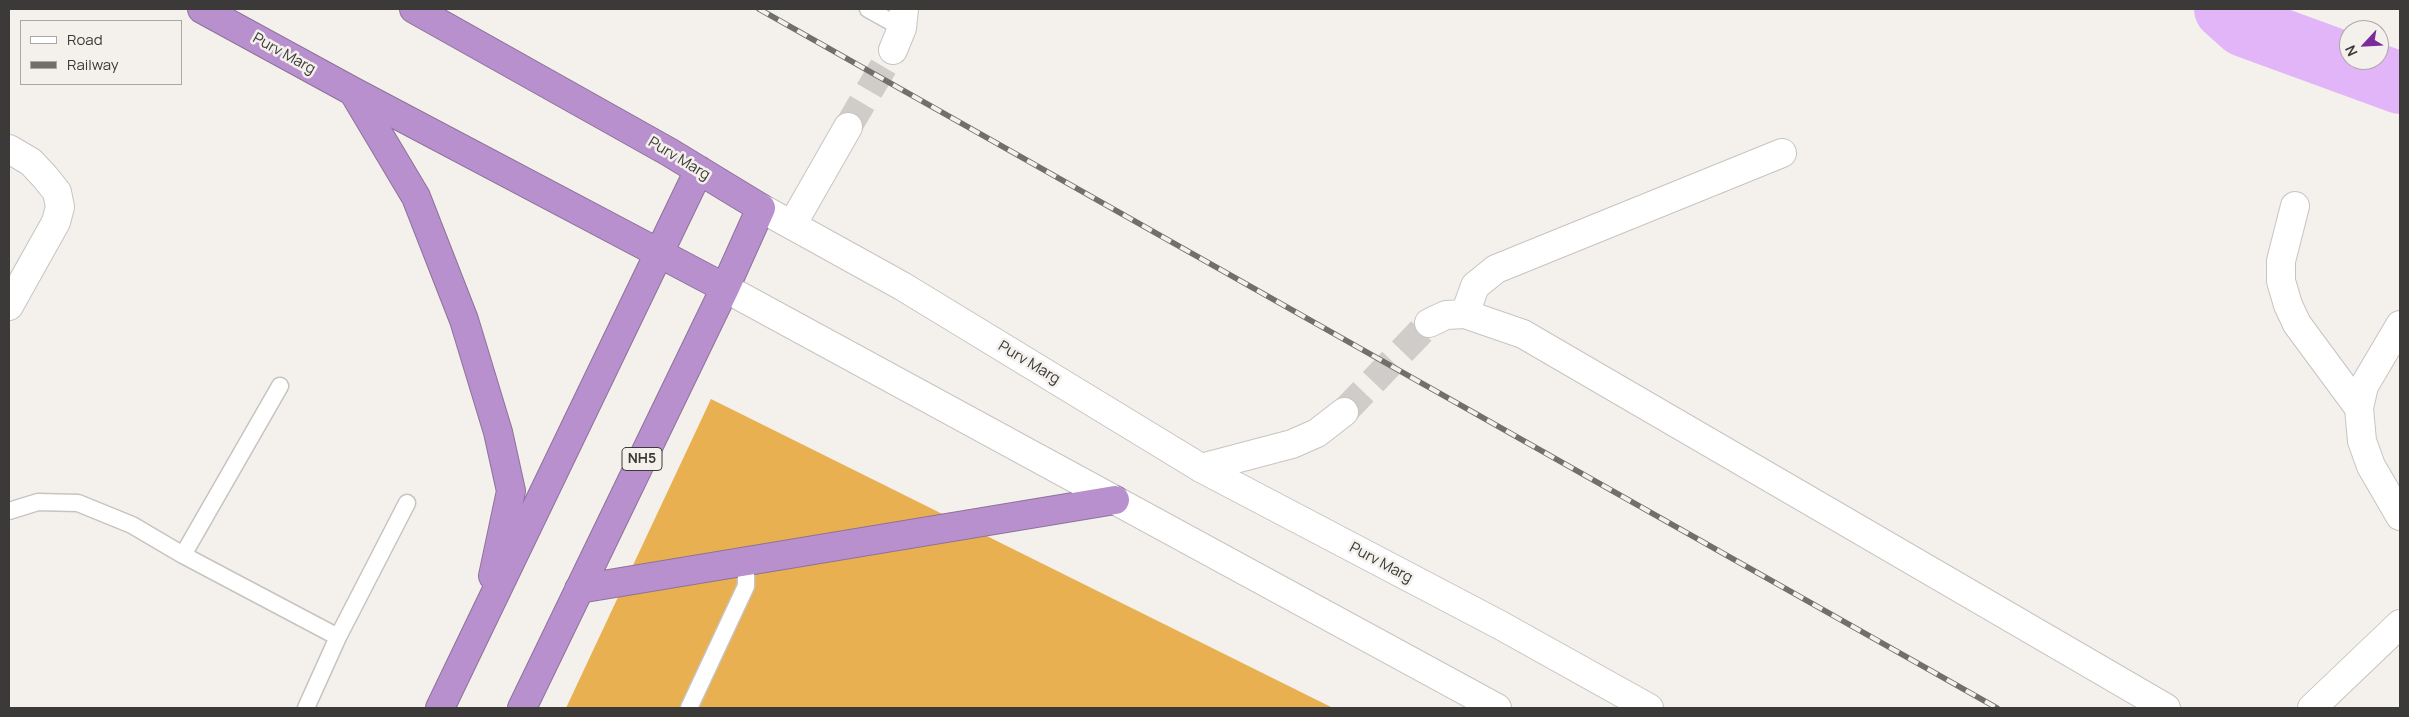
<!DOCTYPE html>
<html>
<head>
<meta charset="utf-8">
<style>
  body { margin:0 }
  #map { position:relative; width:2409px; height:717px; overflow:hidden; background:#f4f1ed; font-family:Manrope,sans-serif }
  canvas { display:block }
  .frame { position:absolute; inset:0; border:10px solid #3b3a38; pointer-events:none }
  .legend { position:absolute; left:20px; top:20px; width:162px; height:65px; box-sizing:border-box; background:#f4f1ed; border:1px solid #aaa8a5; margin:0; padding:6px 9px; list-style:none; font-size:15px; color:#3b3a38 }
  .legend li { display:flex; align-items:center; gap:10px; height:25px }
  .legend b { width:25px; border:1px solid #aaa8a5 }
  .north { position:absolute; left:2339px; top:20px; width:50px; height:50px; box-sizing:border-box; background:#f4f1ed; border:1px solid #aaa8a5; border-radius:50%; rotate:245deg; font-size:14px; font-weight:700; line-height:20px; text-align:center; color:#3b3a38 }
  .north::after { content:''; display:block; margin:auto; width:18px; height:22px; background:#7b2b9c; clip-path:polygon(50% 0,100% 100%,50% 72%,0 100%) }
</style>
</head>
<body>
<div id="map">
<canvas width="2409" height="717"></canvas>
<div class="frame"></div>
<ul class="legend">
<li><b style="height:6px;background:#fff"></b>Road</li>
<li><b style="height:6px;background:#716f6c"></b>Railway</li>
</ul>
<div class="north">N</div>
</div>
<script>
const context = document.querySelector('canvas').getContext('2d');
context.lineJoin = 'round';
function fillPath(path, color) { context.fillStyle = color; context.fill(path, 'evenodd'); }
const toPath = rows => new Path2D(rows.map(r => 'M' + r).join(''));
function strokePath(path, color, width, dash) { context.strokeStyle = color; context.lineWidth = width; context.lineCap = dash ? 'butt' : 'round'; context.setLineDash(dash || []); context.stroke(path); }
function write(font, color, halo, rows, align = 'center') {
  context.font = font + ' Manrope,sans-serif'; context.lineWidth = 5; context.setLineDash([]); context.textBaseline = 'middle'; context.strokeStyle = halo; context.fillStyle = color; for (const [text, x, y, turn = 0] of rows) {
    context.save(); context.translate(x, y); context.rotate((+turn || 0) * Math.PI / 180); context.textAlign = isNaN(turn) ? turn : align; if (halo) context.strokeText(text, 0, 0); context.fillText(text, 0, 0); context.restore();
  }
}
const forest = toPath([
  [711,399,1333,708,566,708]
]);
const river = toPath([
  [2225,9,2244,26,2400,83]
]);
const streetTunnel = toPath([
  [848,127,893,50],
  [1344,412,1429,323]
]);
const lane = toPath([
  [868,9,902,28],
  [9,511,38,502,78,503,132,525,183,555,338,637],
  [183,555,280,386],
  [306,708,338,637,407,503],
  [689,708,746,586,746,562]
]);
const street = toPath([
  [893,50,902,28,904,9],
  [9,149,31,162,45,177,57,192,60,207,56,222,9,306],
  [2295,206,2281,261,2281,281,2288,305,2297,324,2359,408],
  [792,225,848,127],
  [1465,314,1475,286,1496,269,1782,153],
  [1429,323,1446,315,1465,314,1523,334,2166,708],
  [2400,325,2364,386,2359,408,2362,441,2371,466,2400,516],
  [1201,468,1292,444,1317,433,1344,412],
  [2312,708,2400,624]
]);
const secondary = toPath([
  [761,208,902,286,1201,468,1500,625,1649,708],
  [725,288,1497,708]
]);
const highway = toPath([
  [202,9,354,92,725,288],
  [414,9,669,152,761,208,725,288,522,708],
  [354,93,416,197,464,320,498,432,511,491,493,576],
  [579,589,1115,500],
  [440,708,699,170]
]);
const rail = toPath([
  [759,9,1997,708]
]);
const shields = [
  [642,459,40]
];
const shieldNames = [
  ["NH5",642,459]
];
const streetNames = [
  ["Purv Marg",284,54,29],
  ["Purv Marg",679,159,31],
  ["Purv Marg",1029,363,31],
  ["Purv Marg",1381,563,28]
];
fillPath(forest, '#e8b051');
strokePath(river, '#e1b5f8', 62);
strokePath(streetTunnel, '#cfccc9', 28, [28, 14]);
strokePath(lane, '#c7c4c0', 19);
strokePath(street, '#c7c4c0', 30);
strokePath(secondary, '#c7c4c0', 30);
strokePath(highway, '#8d729a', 30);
strokePath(lane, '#fff', 16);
strokePath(street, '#fff', 28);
strokePath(secondary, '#fff', 28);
strokePath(highway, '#b990ce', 28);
strokePath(rail, '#716f6c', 5.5);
strokePath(rail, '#f4f1ed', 4, [11]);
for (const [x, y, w] of shields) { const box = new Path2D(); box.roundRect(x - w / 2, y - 11.5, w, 23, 4); context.fillStyle = '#f4f1ed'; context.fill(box); strokePath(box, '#3b3a38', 1); }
write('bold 14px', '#3b3a38', null, shieldNames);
write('15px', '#3b3a38', '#f4f1ed', streetNames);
</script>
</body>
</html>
